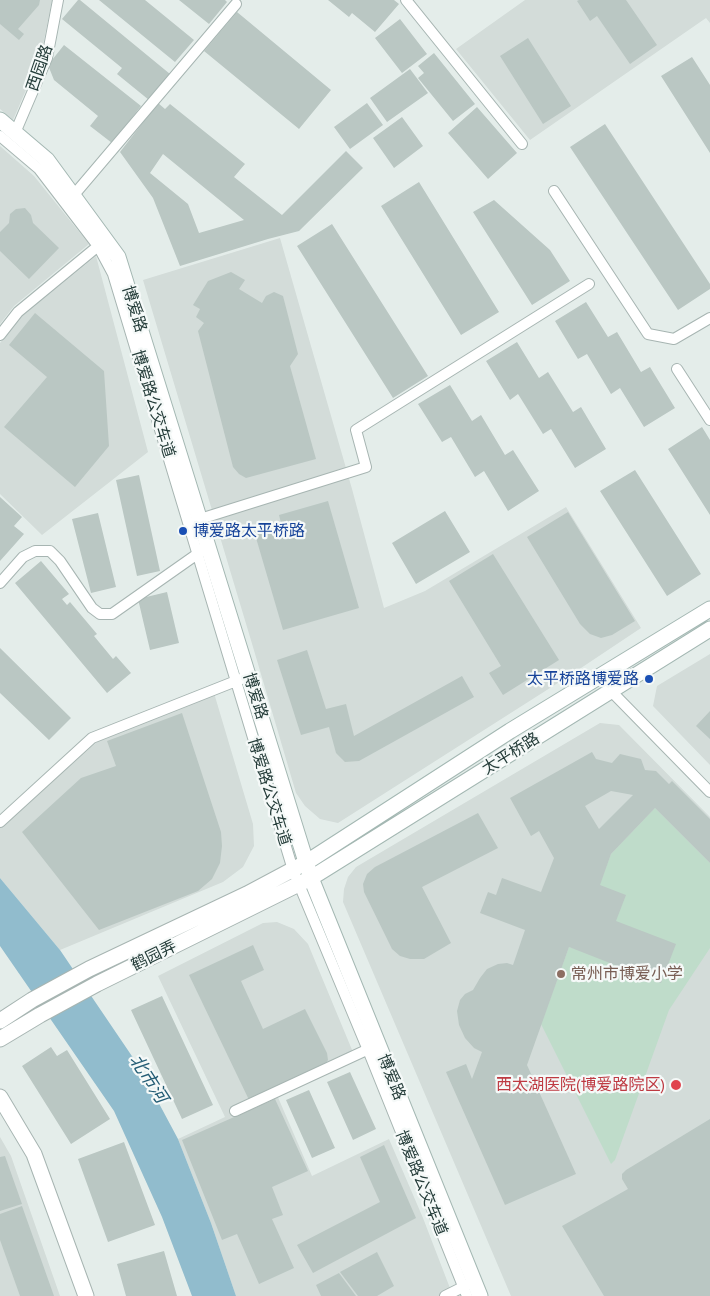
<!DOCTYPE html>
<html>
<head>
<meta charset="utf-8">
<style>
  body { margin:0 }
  canvas { display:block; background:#e4edea }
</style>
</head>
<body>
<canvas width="710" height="1296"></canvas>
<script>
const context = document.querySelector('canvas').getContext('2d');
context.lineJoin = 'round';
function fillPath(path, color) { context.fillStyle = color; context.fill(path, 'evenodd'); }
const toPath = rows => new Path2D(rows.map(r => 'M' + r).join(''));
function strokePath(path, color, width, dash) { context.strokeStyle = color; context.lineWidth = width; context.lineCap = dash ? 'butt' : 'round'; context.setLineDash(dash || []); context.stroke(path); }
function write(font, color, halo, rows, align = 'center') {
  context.font = font + ' "PT Sans","Noto Sans SC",sans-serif'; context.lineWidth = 4.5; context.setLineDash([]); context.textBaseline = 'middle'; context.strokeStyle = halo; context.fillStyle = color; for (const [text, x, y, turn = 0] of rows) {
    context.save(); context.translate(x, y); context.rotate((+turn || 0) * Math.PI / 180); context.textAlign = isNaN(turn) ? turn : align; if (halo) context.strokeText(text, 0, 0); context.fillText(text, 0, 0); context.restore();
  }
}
const built = toPath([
  [0,0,52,0,41,55,13,120,0,109],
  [525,0,710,0,710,23,706,18,530,140,456,49],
  [0,146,34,176,89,244,14,306,0,324],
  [280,238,352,489,384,608,425,591,566,507,641,628,572,674,338,823,320,819,305,806,296,793,253,647,143,280],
  [96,256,148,452,42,535,0,494,0,343,20,318],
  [710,654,710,765,653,706,657,686],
  [214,693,253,824,254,846,243,867,223,882,60,950,0,878,0,828,97,742],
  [600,723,619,725,710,817,710,1296,511,1296,343,902,344,889,348,877,356,867],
  [277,922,294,929,308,944,355,1057,277,1095,312,1176,389,1139,423,1218,453,1296,236,1296,211,1223,178,1139,225,1117,158,976,263,923],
  [0,1137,11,1156,60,1296,0,1296]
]);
const green = toPath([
  [655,808,710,863,710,948,669,1010,615,1160,611,1164,541,1024,569,947,575,949,611,854]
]);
const water = toPath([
  [0,878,60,950,140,1068,178,1139,211,1223,236,1296,192,1296,162,1217,114,1111,0,946]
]);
const building = toPath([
  [0,0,40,0,39,5,18,29,24,34,19,40,0,24],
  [78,0,80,0,170,74,149,100,117,74,122,68,62,19],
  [99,0,145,0,194,40,175,62],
  [179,0,225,0,227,2,209,24],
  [328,0,394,0,399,4,375,32,352,13,349,17],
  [579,0,626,0,657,45,630,64,597,16,590,21,577,1],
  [237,12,331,90,299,129,204,51],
  [400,19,427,54,402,73,375,38],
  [528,38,571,106,543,124,500,56],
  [64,45,141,106,112,143,90,126,98,116,54,80,48,65],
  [434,53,475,104,453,121,418,78,424,73,418,66],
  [692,57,710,85,710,153,661,76],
  [410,69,428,93,387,122,370,98],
  [158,103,165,109,170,104,245,164,234,177,282,215,346,151,363,168,299,231,268,239,180,266,153,198,120,152],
  [163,154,244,220,199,233,188,204,150,173],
  [367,103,383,125,350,149,334,127],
  [477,107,517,153,488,179,448,133],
  [402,117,423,146,394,168,373,138],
  [605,124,710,284,710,289,678,310,570,147],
  [419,182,499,312,461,335,381,206],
  [494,200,550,250,570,281,532,305,473,212],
  [25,208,31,215,33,223,59,248,29,279,0,251,0,232,9,223,10,214,16,209],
  [332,224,428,376,393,398,297,246],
  [231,272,245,280,239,289,262,303,266,296,274,292,283,296,298,354,290,366,316,459,246,478,239,474,233,467,198,331,204,323,196,317,200,309,193,305,208,281],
  [586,302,608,337,617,332,641,372,650,367,675,408,644,427,620,388,611,394,587,354,578,359,555,321],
  [35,313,104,371,109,446,75,487,4,427,47,377,9,345],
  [517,342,539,378,548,372,573,412,581,407,606,449,575,468,551,429,543,434,518,394,510,400,486,361],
  [450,385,472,421,481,415,505,455,513,450,539,491,508,511,484,471,475,477,451,437,442,442,418,404],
  [702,427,710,440,710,515,668,449],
  [635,470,701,574,667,596,600,491],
  [139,475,160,571,137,576,116,480],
  [0,497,22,517,14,526,24,534,0,561],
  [328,501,359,608,283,630,254,531,281,523,279,515],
  [445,511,470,552,416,584,392,543],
  [568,512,635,621,612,635,601,638,590,634,580,624,527,537],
  [98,513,116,587,91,593,72,519],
  [493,554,559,660,503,695,489,673,501,666,449,581],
  [41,561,69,594,62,599,67,605,70,602,97,634,94,636,113,659,116,656,131,673,107,693,15,583],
  [167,592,179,643,150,650,138,599],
  [0,648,71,718,49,740,0,693],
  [307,650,326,709,346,704,354,736,462,676,474,697,359,761,345,762,336,753,329,727,301,735,277,660],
  [710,711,710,739,696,726],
  [182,713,221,832,222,846,220,863,212,879,198,891,99,930,22,832,81,778,116,766,107,741],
  [592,752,596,759,612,763,620,754,641,759,645,770,656,771,669,784,672,781,710,819,710,863,655,808,611,854,600,885,626,895,616,921,676,944,661,983,569,947,527,1065,576,1174,505,1205,446,1072,466,1064,472,1079,482,1052,474,1048,465,1038,459,1025,457,1011,460,1000,465,994,473,990,480,978,487,969,498,964,507,963,513,965,525,930,480,913,488,892,496,895,502,878,541,892,554,858,539,831,531,836,510,798],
  [611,791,633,795,599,829,585,806],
  [478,813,498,848,422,887,451,943,424,959,410,959,400,956,392,949,364,892,363,884,367,874,375,867],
  [253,945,264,970,241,981,263,1029,305,1009,327,1053,328,1060,324,1066,250,1102,189,975],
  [162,996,213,1105,182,1119,131,1010],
  [51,1047,57,1056,67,1050,110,1119,71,1144,22,1066],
  [350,1072,376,1129,353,1140,327,1082],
  [309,1090,335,1148,312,1158,286,1100],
  [275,1099,308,1171,272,1187,283,1215,272,1219,294,1268,259,1284,237,1234,222,1240,182,1140],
  [710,1119,710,1296,604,1296,562,1226,628,1189,622,1179,622,1174,626,1170],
  [124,1142,155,1225,108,1242,78,1159],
  [384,1145,416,1218,313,1273,297,1245,380,1202,360,1157],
  [5,1156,22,1204,0,1211,0,1157],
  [22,1206,54,1296,20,1296,0,1240,0,1214],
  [164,1251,177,1296,126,1296,117,1264],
  [377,1252,394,1286,377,1296,358,1296,340,1272],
  [339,1273,356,1296,321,1296,316,1285]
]);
const lane = toPath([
  [406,0,522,144],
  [15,133,47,58,58,0],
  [0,136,39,169,98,246,113,274,293,870,368,1050,467,1296],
  [554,191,648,334,674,339,710,318],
  [73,196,236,4],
  [0,335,18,312,103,242],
  [677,369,710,420],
  [200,519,366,467,356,430,589,284],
  [0,583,23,557,35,551,50,551,60,561,92,608,100,614,112,614,203,550],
  [611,691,710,792],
  [0,822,92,738,241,679],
  [235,1111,373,1047],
  [445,1296,469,1284]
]);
const street = toPath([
  [0,1021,32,1000,89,969,247,894,307,862],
  [0,1039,40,1015,97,984,311,878],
  [0,1097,34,1154,86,1296]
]);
const secondary = toPath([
  [0,120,47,160,118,257,311,878,480,1296],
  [307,862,510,731,710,609],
  [311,878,710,629]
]);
const markers = [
  [183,531,5,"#1a4fb4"],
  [649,679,5,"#1a4fb4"],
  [561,974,5,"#8d6e63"],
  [676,1085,6,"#e0444e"]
];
const streetNames = [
  ["西园路",40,68,-71],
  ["博爱路",134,309,73],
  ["博爱路公交车道",153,404,73],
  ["博爱路",255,696,73],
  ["太平桥路",511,754,-32],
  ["博爱路公交车道",269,792,73],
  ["鹤园弄",154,956,-26],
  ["博爱路",391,1077,68],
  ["博爱路公交车道",421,1183,68]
];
const transitNames = [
  ["博爱路太平桥路",193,531],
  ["太平桥路博爱路",639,679,"right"]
];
const educationNames = [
  ["常州市博爱小学",571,974]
];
const healthNames = [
  ["西太湖医院(博爱路院区)",665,1085]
];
const waterNames = [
  ["北市河",148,1079,57]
];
fillPath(built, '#d3dcd9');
fillPath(green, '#bfdcca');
fillPath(water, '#91bccd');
fillPath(building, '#bac7c3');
strokePath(lane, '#a7b5b2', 12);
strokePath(street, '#a7b5b2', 17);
strokePath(secondary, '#a4b8b3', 17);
strokePath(lane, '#fff', 10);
strokePath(street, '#fff', 15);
strokePath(secondary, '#fff', 15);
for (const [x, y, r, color] of markers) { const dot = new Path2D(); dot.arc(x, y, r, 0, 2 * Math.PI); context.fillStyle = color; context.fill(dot); strokePath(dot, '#f5f9f8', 2); }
write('16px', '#253d3a', '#f5f9f8', streetNames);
write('16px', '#164399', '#f5f9f8', transitNames, 'left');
write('16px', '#785e54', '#f5f9f8', educationNames, 'left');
write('16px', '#be3a42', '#f5f9f8', healthNames, 'right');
write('italic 18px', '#245d75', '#f5f9f8', waterNames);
</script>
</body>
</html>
